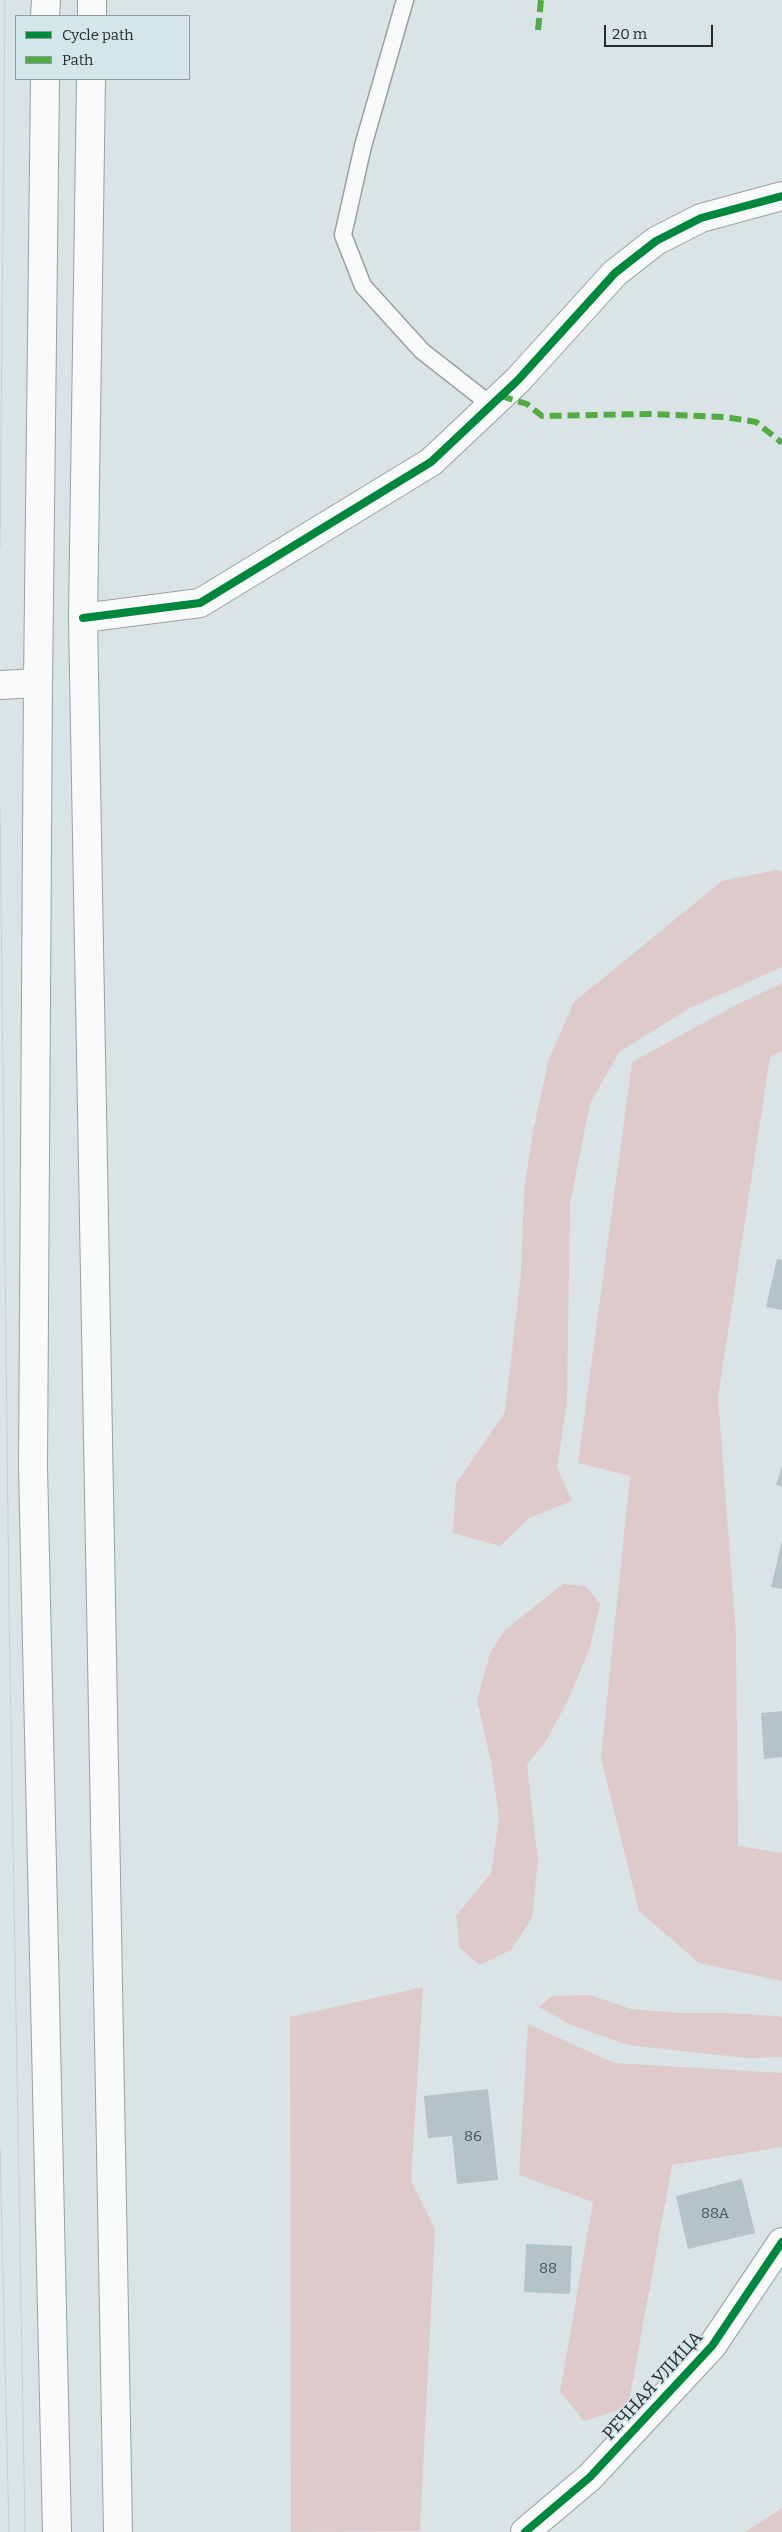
<!DOCTYPE html>
<html>
<head>
<meta charset="utf-8">
<style>
  body { margin:0 }
  #map { position:relative; width:782px; height:2532px; overflow:hidden; background:#dae3e6; font-family:Bitter,serif }
  canvas { display:block }
  .legend { position:absolute; left:15px; top:15px; width:175px; height:65px; box-sizing:border-box; background:#d4e5ec; border:1px solid #8e9ba0; margin:0; padding:6px 9px; list-style:none; font-size:15px; color:#252c2e }
  .legend li { display:flex; align-items:center; gap:10px; height:25px }
  .legend b { width:25px; border:1px solid #8e9ba0 }
  .scale { position:absolute; left:604px; top:25px; width:109px; height:22px; box-sizing:border-box; border:2px solid #252c2e; border-top:0; padding-left:6px; font-size:15px; line-height:18px; white-space:nowrap; color:#252c2e; -webkit-text-stroke:4px #d4e5ec; paint-order:stroke }
</style>
</head>
<body>
<div id="map">
<canvas width="782" height="2532"></canvas>
<ul class="legend">
<li><b style="height:6px;background:#00873e"></b>Cycle path</li>
<li><b style="height:6px;background:#53ab44"></b>Path</li>
</ul>
<div class="scale">20 m</div>
</div>
<script>
const context = document.querySelector('canvas').getContext('2d');
context.lineJoin = 'round';
function fillPath(path, color) { context.fillStyle = color; context.fill(path, 'evenodd'); }
const toPath = rows => new Path2D(rows.map(r => 'M' + r).join(''));
function strokePath(path, color, width, dash) { context.strokeStyle = color; context.lineWidth = width; context.lineCap = dash ? 'butt' : 'round'; context.setLineDash(dash || []); context.stroke(path); }
function write(font, color, halo, rows, align = 'center') {
  context.font = font + ' Bitter,serif'; context.lineWidth = 4; context.setLineDash([]); context.textBaseline = 'middle'; context.strokeStyle = halo; context.fillStyle = color; for (const [text, x, y, turn = 0] of rows) {
    context.save(); context.translate(x, y); context.rotate((+turn || 0) * Math.PI / 180); context.textAlign = isNaN(turn) ? turn : align; if (halo) context.strokeText(text, 0, 0); context.fillText(text, 0, 0); context.restore();
  }
}
const green = toPath([
  [777,870,782,872,782,967,690,1008,619,1052,590,1104,570,1203,567,1403,557,1467,572,1501,529,1518,500,1546,453,1533,456,1484,505,1412,521,1272,524,1192,533,1131,549,1059,574,1002,722,881],
  [782,983,782,1051,770,1057,718,1397,736,1634,738,1846,782,1853,782,1981,699,1963,639,1911,601,1758,630,1476,578,1463,632,1062,736,1005],
  [563,1584,586,1586,600,1604,590,1648,568,1700,546,1741,527,1765,538,1861,532,1918,511,1950,480,1965,460,1948,456,1916,491,1873,499,1818,491,1762,477,1700,490,1653,505,1630],
  [423,1987,411,2181,435,2229,420,2531,291,2532,290,2017],
  [590,1995,631,2009,680,2013,723,2013,778,2016,782,2017,782,2057,746,2058,628,2045,571,2025,539,2007,552,1996],
  [528,2024,614,2063,782,2073,782,2147,672,2165,628,2407,584,2421,560,2392,593,2202,519,2175],
  [782,2508,782,2532,745,2532]
]);
const building = toPath([
  [777,1259,782,1260,782,1310,766,1307],
  [782,1466,782,1487,776,1485],
  [782,1541,782,1589,771,1587],
  [782,1711,782,1757,764,1759,761,1713],
  [488,2089,498,2180,457,2184,452,2136,428,2138,424,2096],
  [742,2179,755,2233,688,2249,676,2196],
  [526,2244,572,2246,570,2294,524,2292]
]);
const service = toPath([
  [405,0,363,146,343,235,363,286,422,351,491,405]
]);
const minor = toPath([
  [83,618,200,603,431,462,518,380,615,273,656,241,701,218,782,196],
  [0,685,38,683],
  [525,2532,590,2477,712,2346,782,2242]
]);
const secondary = toPath([
  [45,16,46,0],
  [92,16,92,0],
  [45,79,38,683,33,1467,57,2532],
  [91,79,83,618,118,2532]
]);
const tram = toPath([
  [0,548,5,0],
  [0,809,9,1609,25,2532],
  [0,2148,9,2532]
]);
const quiet = toPath([
  [538,30,541,0],
  [501,396,527,404,542,416,649,414,725,417,756,422,782,443]
]);
const cycleway = toPath([
  [83,618,200,603,431,462,518,380,615,273,656,241,701,218,782,196],
  [525,2532,590,2477,712,2346,782,2242]
]);
const numberNames = [
  ["86",473,2137],
  ["88А",715,2214],
  ["88",548,2269]
];
const streetNames = [
  ["РЕЧНАЯ УЛИЦА",653,2386,-48]
];
fillPath(green, '#decaca');
fillPath(building, '#b4c3c7');
strokePath(service, '#99a0a3', 19);
strokePath(minor, '#99a0a3', 30);
strokePath(secondary, '#99a0a3', 30);
strokePath(service, '#f9fbfb', 16);
strokePath(minor, '#f9fbfb', 28);
strokePath(secondary, '#f9fbfb', 28);
strokePath(tram, '#cacdce', 1);
strokePath(quiet, '#53ab44', 6, [12, 6]);
strokePath(cycleway, '#00873e', 8);
write('15px', '#495254', null, numberNames);
write('18px', '#252c2e', '#d4e5ec', streetNames);
</script>
</body>
</html>
